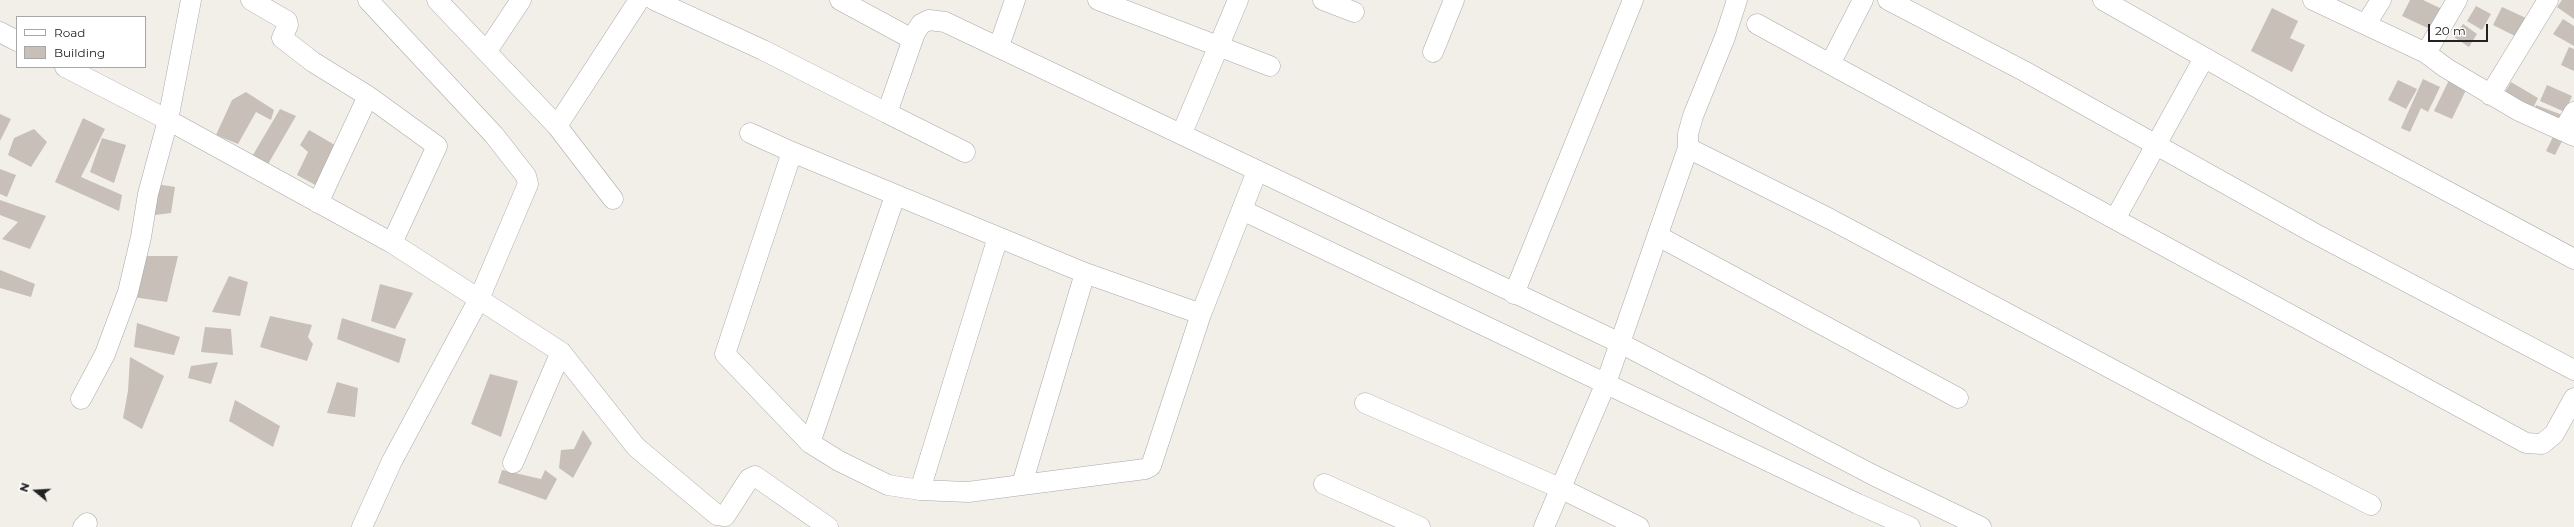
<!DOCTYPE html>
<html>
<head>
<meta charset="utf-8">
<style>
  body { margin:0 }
  #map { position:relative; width:2574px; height:527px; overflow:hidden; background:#f2efe9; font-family:Montserrat,sans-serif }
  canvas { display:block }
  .legend { position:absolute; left:16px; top:16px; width:130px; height:52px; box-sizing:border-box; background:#fff; border:1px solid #a7a7a7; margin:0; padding:5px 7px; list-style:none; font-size:12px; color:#222 }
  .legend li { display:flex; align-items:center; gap:8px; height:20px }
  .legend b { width:20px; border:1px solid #a7a7a7 }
  .north { position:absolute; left:16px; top:471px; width:40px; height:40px; -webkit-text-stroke:3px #fff; paint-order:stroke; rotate:288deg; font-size:11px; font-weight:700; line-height:16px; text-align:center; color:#222 }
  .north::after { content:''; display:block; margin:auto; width:14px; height:18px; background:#222; clip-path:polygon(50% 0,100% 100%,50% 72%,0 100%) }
  .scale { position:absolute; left:2428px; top:24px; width:60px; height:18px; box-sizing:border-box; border:2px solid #222; border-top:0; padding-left:5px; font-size:12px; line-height:14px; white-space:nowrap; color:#222; -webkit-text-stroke:3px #fff; paint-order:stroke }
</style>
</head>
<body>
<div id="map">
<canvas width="2574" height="527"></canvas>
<ul class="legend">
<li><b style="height:5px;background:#fff"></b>Road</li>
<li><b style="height:11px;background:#c7bfb8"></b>Building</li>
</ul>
<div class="north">N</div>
<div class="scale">20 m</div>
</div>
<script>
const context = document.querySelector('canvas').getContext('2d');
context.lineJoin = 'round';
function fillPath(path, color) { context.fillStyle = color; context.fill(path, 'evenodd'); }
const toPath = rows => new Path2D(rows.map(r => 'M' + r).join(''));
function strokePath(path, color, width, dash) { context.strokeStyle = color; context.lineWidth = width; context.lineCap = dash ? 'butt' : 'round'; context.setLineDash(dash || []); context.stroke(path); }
const building = toPath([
  [2410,0,2423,0,2442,9,2432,30,2402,16],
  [2562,0,2574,0,2574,19,2557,7],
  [2476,6,2491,14,2482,30,2467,21],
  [2502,7,2526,18,2517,37,2493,25],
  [2272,8,2298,21,2290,38,2305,45,2292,72,2251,51],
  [2563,19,2574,26,2574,46,2553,34],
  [2463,24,2477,34,2469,47,2454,37],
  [2569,47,2574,49,2574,71,2561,65],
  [2423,79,2440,87,2428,112,2421,108,2410,132,2401,128],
  [2398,80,2417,89,2406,109,2388,100],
  [2449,80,2467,88,2452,119,2434,111],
  [2511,82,2538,98,2533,108,2505,92],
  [2547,85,2572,96,2565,112,2540,101],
  [246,92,274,110,271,120,256,112,238,144,216,135,232,100],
  [2536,105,2565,116,2561,127,2532,115],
  [280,109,296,116,264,171,250,160],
  [0,114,11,119,0,141],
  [83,118,105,129,81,177,122,195,119,211,55,182],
  [34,129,47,142,31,167,8,155,14,138],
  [309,130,340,148,319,187,297,175,308,152,300,145],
  [2554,135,2563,139,2555,155,2546,151],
  [102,138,126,145,114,183,90,172],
  [0,169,16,175,7,197,0,194],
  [156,184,175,187,171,213,147,216],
  [0,200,46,216,30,249,2,239,18,222,0,215],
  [146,256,178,256,167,302,133,297],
  [0,270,35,284,31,297,0,288],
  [229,276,248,282,240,316,212,312],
  [380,284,413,293,395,329,371,321],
  [270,316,312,325,308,337,313,344,307,361,260,347],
  [342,318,406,339,399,363,337,339],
  [137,323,180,337,174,355,134,347],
  [205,327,231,329,233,355,201,352],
  [130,357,164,376,142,429,123,418,128,391],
  [218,362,211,384,188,378,191,366],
  [490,374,518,381,501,437,471,424],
  [337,382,358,388,355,417,327,413],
  [235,400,280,426,273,447,229,421],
  [583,430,592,443,573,478,559,468,561,450,574,449],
  [502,470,541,479,545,470,557,479,546,500,498,483]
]);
const minor = toPath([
  [251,0,287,21,288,25,282,38,313,62,368,96,318,203],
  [437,0,557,126,613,199],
  [654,0,763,50,887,113,915,33,921,24,929,20,945,22,1620,343,1875,476,1981,527],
  [840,0,912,39],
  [1098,0,1270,66],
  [1323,0,1354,12],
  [1863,0,1830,64,2526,443,2542,444,2554,434,2574,398],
  [1888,0,2024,71,2312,232,2574,370],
  [2103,0,2316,121,2574,259],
  [2313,0,2426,53],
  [2457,0,2426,53,2446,68,2519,111,2574,136],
  [1757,24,1830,64],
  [2366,24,2381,0],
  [0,32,17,41],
  [999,46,1015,0],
  [487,51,521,0],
  [1433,52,1454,0],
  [65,67,168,120,392,243,561,352,636,447,717,515,725,516,749,479,755,476,828,527],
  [2490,95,2548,0],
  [368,96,437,146,392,243],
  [887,113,965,152],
  [557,126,639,0],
  [2563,131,2574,112],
  [750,133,792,152],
  [1182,133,1238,0],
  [1688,148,1830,219,2262,449,2371,505],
  [792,152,1085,273,1201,314,1151,466,1145,469,968,492,920,490,888,485,839,461,810,443,725,354,792,152],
  [1242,210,1858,504,1910,527],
  [2115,219,2204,58],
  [1658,236,1958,398],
  [1514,294,1633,0],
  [1201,314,1257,171],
  [81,399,105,354,128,292,141,237,148,194,168,120,191,0],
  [1365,403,1562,489,1639,527],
  [810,443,895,196],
  [513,463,561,352],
  [1022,484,1085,273],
  [1324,484,1420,527],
  [920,490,998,237],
  [83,527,87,523],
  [362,527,392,461,479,299,528,184,526,176,494,135,368,0],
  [1544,527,1606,383,1688,148,1688,134,1693,116,1725,37,1737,0]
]);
fillPath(building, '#c7bfb8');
strokePath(minor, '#a9a9a9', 21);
strokePath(minor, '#fff', 20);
</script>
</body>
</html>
